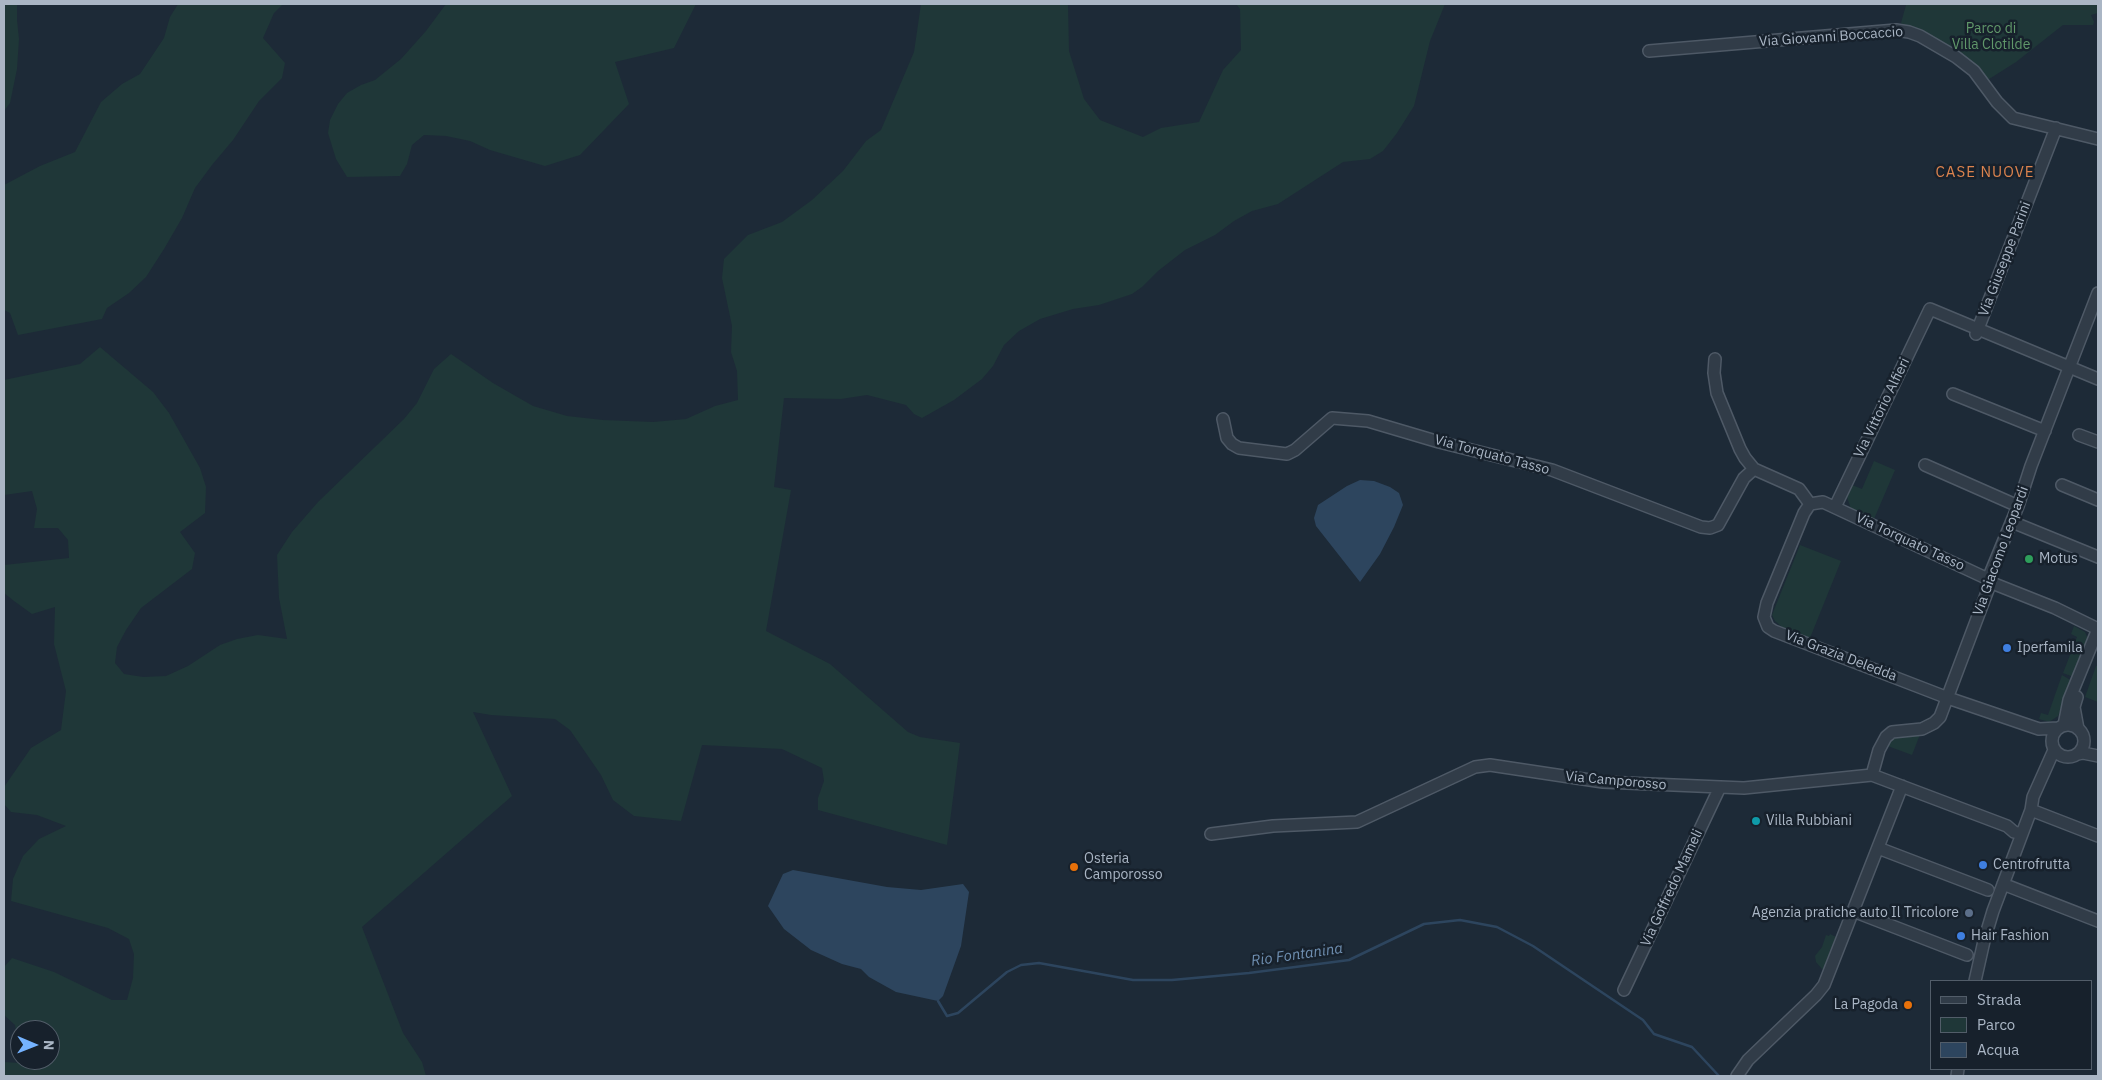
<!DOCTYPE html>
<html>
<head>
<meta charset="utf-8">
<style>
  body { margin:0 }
  #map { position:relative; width:2102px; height:1080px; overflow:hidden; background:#1d2a37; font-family:"IBM Plex Sans",sans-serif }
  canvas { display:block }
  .frame { position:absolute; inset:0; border:5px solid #aab6c5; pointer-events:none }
  .legend { position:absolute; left:1930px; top:980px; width:162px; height:90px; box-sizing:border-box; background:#17212c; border:1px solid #525d69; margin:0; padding:6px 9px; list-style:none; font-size:15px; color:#aab6c5 }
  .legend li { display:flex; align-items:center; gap:10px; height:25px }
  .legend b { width:25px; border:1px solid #525d69 }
  .north { position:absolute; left:10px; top:1020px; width:50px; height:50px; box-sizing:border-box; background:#17212c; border:1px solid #525d69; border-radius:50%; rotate:91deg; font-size:14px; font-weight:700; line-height:20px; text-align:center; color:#aab6c5 }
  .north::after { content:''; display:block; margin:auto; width:18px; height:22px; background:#75b3ff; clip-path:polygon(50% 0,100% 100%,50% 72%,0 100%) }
</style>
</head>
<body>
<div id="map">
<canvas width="2102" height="1080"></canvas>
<div class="frame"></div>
<ul class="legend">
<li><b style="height:6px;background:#313c48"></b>Strada</li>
<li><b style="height:14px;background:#1f3738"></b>Parco</li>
<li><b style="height:14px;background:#2d455e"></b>Acqua</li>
</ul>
<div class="north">N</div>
</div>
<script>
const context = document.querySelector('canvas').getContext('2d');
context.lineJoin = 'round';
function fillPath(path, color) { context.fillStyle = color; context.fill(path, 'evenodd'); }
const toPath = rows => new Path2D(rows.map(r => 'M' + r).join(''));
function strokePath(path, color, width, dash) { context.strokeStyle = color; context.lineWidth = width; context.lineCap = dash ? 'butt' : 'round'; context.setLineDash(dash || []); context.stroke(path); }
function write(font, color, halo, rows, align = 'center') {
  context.font = font + ' "IBM Plex Sans",sans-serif'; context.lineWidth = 5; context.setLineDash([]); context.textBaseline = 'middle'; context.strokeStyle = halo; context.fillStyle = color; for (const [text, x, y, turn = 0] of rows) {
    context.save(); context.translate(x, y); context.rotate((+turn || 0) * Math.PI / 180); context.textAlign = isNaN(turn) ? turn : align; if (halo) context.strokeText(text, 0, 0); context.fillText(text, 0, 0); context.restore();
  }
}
const green = toPath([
  [4,4,17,4,17,20,19,39,17,69,10,103,4,111],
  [178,4,283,4,274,13,263,38,285,63,282,78,259,101,233,140,212,165,195,188,182,218,164,249,146,277,129,293,107,308,102,319,18,335,10,313,4,310,4,185,40,166,75,152,101,102,122,84,140,74,164,38,170,17],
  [446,4,696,4,674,48,615,62,629,104,580,155,545,166,490,150,470,141,446,136,424,135,412,145,407,164,400,176,347,177,336,159,328,133,330,120,338,104,347,93,361,85,375,80,401,59,426,31],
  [921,4,1068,4,1069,51,1084,99,1100,120,1143,137,1161,128,1199,122,1223,70,1241,50,1240,9,1236,4,1445,4,1430,41,1414,106,1397,133,1383,151,1370,159,1343,162,1278,204,1252,211,1234,221,1215,235,1185,250,1158,271,1142,287,1132,294,1099,305,1073,309,1040,319,1019,331,1004,345,993,366,982,379,954,400,922,418,914,414,906,405,867,395,841,399,784,398,774,487,791,490,766,631,830,664,908,732,920,737,960,743,947,845,818,810,818,798,824,781,822,768,782,749,702,745,681,821,634,816,613,800,601,775,570,730,555,719,491,715,473,712,512,796,362,927,403,1033,422,1062,426,1076,4,1076,4,1062,20,1063,15,1025,4,1015,4,967,12,958,54,972,112,1000,127,1000,133,978,134,954,129,939,108,928,11,901,13,879,23,856,39,839,66,826,37,815,11,812,4,804,4,787,31,748,61,730,66,691,54,644,55,607,32,614,14,601,4,593,4,565,69,558,68,540,58,528,34,528,37,509,32,491,4,495,4,380,80,364,100,347,153,392,169,413,200,468,206,487,205,513,180,532,195,553,192,569,141,608,126,630,117,647,115,663,124,674,143,677,166,676,188,666,220,645,237,639,258,635,287,639,279,598,277,555,292,532,318,502,404,419,417,403,434,369,451,354,493,383,533,406,567,416,603,420,653,422,686,419,715,406,738,400,737,371,731,352,732,326,722,278,724,259,748,235,782,222,812,200,843,171,866,141,881,130,914,52],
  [20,1030,50,1030,50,1060,20,1060],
  [1905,4,2098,4,2098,13,2091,15,2094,22,2093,25,2063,25,2016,62,1986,81,1955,51,1934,38,1904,25,1901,23,1906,5],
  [1874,461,1895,470,1874,519,1851,509,1847,497,1852,485,1862,489],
  [1800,545,1841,561,1810,638,1782,627,1775,621,1772,615],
  [2074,626,2085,632,2088,639,2074,675,2071,676,2063,673,2077,637,2071,634],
  [2098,665,2098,702,2085,697,2096,666],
  [2062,675,2072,681,2058,716,2049,722,2039,719,2041,713,2048,715],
  [1921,732,1912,755,1885,745,1891,737],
  [1830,934,1836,937,1829,953,1831,955,1824,969,1822,969,1816,962,1815,956,1822,947,1826,935,1829,936]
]);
const water = toPath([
  [1360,480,1374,481,1390,487,1399,493,1403,505,1394,527,1380,554,1360,582,1316,526,1314,518,1318,505,1347,486],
  [793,870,887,887,921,890,963,884,969,892,961,946,943,996,938,1001,896,992,869,977,861,969,842,964,811,950,784,929,768,906,783,874]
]);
const stream = toPath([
  [938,1001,947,1016,958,1013,1007,972,1021,965,1039,963,1133,980,1172,980,1249,973,1349,960,1424,924,1460,920,1497,927,1533,946,1643,1020,1654,1034,1692,1047,1719,1076]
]);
const minor = toPath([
  [1649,51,1896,30,1909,32,1920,36,1956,57,1974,71,1997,102,2013,118,2098,139],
  [1976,334,2056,128],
  [1715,359,1714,373,1717,393,1740,449,1745,458,1754,469,1799,489,1810,504],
  [1953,394,2045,431],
  [1223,419,1227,438,1232,444,1239,448,1287,454,1295,450,1332,418,1368,421,1439,442,1552,470,1701,527,1710,528,1718,525,1744,478,1754,469],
  [2079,435,2098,442],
  [1925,465,2018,506],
  [2062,485,2098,500],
  [1810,504,1804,513,1767,603,1764,617,1768,627,1774,631,1948,698,2039,729,2058,728],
  [1810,504,1823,502,1988,579,1992,583,2055,608,2098,629],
  [1835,507,1930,309,2098,379],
  [2017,524,2098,557],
  [2077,697,2074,707,2078,729],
  '2052 741a16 16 0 1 1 32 0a16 16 0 1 1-32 0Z',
  [2064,725,2069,700,2098,629],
  [2078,754,2083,753,2098,756],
  [1872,775,1879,750,1886,737,1892,732,1922,729,1934,723,1940,717,1989,587,1988,579,2018,506,2031,466,2098,293],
  [2031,810,2098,836],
  [1211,834,1273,826,1357,822,1475,767,1490,765,1603,782,1744,788,1872,775,2007,826,2014,832,2022,834],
  [1878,848,1988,890],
  [2003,884,2098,921],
  [1853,911,1967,955],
  [1975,981,1984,941,1993,911,2031,810,2033,797,2054,750],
  [1624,990,1720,787],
  [1737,1076,1748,1060,1816,995,1824,985,1902,786],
  [1957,1076,1958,1069]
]);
const markers = [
  [2029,559,5,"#2e9e5b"],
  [2007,648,5,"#3f7fe0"],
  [1756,821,5,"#0f9aa8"],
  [1983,865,5,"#3f7fe0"],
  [1074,867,5,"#e8710a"],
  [1969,913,5,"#5c6f8a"],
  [1961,936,5,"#3f7fe0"],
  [1908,1005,5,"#e8710a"]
];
const parkNames = [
  ["Parco di",1991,29],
  ["Villa Clotilde",1991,45]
];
const streetNames = [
  ["Via Giovanni Boccaccio",1831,37,-4],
  ["Via Giuseppe Parini",2005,259,-69],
  ["Via Vittorio Alfieri",1882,408,-64],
  ["Via Torquato Tasso",1492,455,15],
  ["Via Torquato Tasso",1910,542,25],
  ["Via Giacomo Leopardi",2001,551,-70],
  ["Via Grazia Deledda",1841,656,21],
  ["Via Camporosso",1616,781,5],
  ["Via Goffredo Mameli",1672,888,-65]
];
const poiNames = [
  ["Motus",2039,559],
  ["Iperfamila",2017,648],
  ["Villa Rubbiani",1766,821],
  ["Osteria",1084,859],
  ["Camporosso",1084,875],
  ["Centrofrutta",1993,865],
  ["Agenzia pratiche auto Il Tricolore",1959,913,"right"],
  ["Hair Fashion",1971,936],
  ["La Pagoda",1898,1005,"right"]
];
const neighbourhoodNames = [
  ["CASE NUOVE",1985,173]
];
const waterNames = [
  ["Rio Fontanina",1297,955,-8]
];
fillPath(green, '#1f3738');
fillPath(water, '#2d455e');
strokePath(stream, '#2d455e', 2.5);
strokePath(minor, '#4e5966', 14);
strokePath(minor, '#313c48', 11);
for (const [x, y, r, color] of markers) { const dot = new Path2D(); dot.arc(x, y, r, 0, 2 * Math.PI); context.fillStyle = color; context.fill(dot); strokePath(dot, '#17212c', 2); }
write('14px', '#60976a', '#17212c', parkNames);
write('14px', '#aab6c5', '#17212c', streetNames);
write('14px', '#aab6c5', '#17212c', poiNames, 'left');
context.letterSpacing = '1px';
write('15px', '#dc834e', '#17212c', neighbourhoodNames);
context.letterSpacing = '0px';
write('italic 15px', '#6f8fb1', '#17212c', waterNames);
</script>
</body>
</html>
